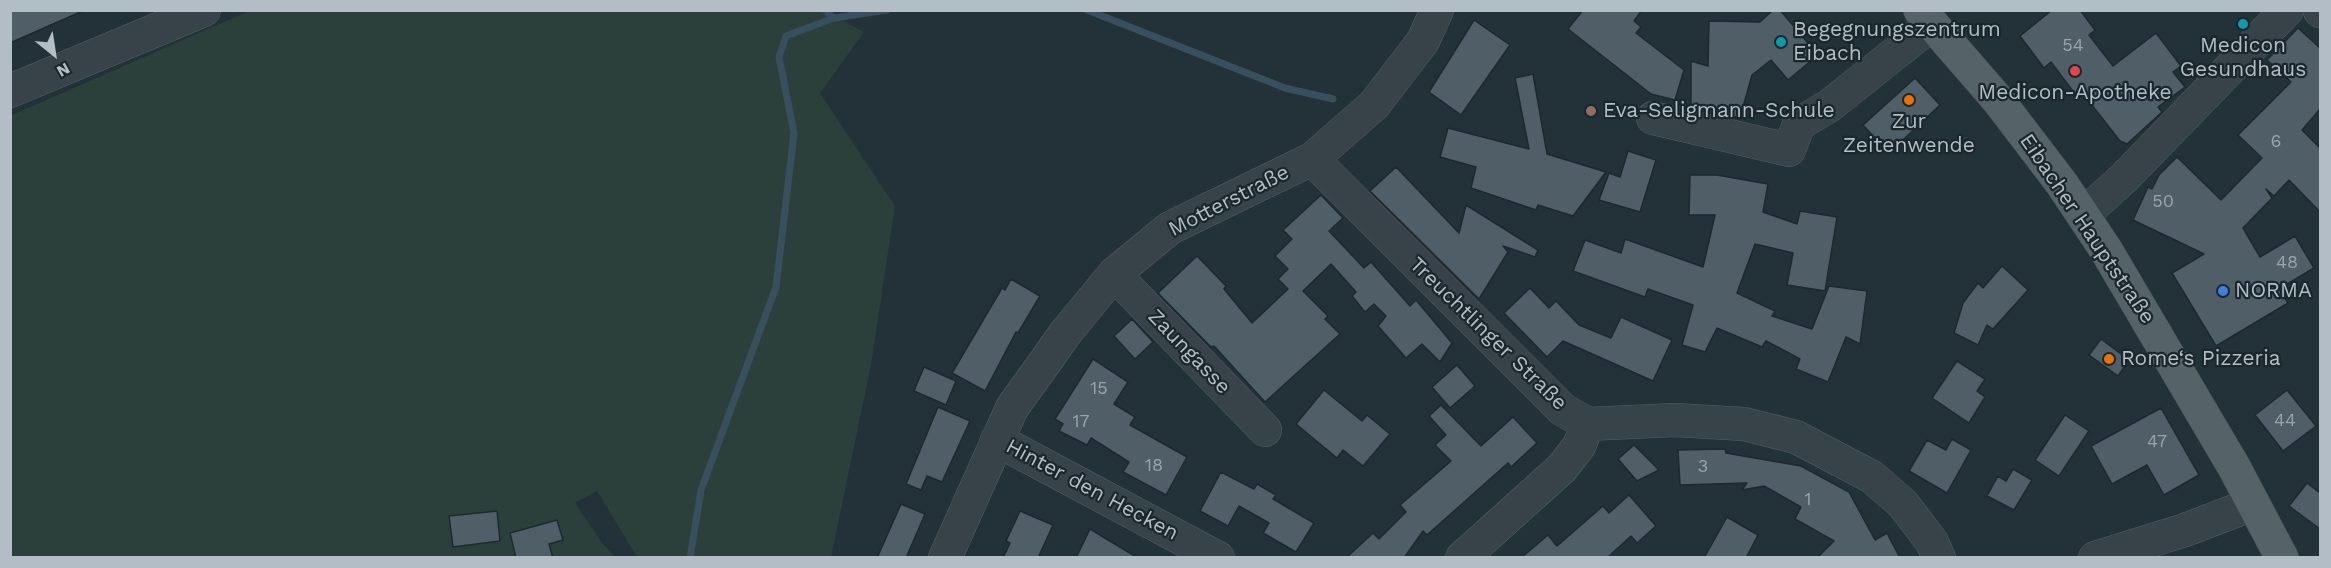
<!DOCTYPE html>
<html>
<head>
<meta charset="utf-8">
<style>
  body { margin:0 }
  #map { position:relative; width:2331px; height:568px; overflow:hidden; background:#233138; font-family:"Work Sans",sans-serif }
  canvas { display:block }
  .frame { position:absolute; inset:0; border:12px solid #b2bdc5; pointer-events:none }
  .north { position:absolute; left:24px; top:24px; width:60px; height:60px; -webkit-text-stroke:4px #1c272d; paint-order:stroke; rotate:150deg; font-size:16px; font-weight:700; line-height:24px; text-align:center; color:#b2bdc5 }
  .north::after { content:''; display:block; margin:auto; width:21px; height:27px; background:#b2bdc5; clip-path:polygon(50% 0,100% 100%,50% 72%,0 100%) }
</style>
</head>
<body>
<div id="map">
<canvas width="2331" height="568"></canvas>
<div class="frame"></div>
<div class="north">N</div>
</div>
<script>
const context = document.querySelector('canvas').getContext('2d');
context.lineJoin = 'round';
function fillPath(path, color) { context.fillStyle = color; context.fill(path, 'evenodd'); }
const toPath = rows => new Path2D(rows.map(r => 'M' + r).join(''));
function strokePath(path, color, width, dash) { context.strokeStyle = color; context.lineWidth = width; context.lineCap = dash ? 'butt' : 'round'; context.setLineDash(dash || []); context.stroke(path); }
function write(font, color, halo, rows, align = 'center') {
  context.font = font + ' "Work Sans",sans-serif'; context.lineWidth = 4.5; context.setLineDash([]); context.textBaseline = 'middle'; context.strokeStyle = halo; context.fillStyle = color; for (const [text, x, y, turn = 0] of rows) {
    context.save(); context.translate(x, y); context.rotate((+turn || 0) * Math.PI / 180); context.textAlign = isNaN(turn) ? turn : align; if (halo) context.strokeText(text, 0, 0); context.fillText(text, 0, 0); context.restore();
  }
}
const green = toPath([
  [249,11,825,11,864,32,820,93,895,206,871,365,831,557,637,557,597,491,575,503,602,543,615,557,11,557,10,116]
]);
const stream = toPath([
  [825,10,834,18],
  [1087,10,1285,88,1333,99],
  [690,558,701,490,776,287,794,133,779,57,786,36,834,18,887,10]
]);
const building = toPath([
  [10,10,85,10,10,43,10,10],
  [1583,10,1642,10,1634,21,1641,27,1636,33,1684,70,1675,100,1651,94,1568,29,1583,10],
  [1773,10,1780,10,1818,55,1788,80,1771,60,1752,75,1740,118,1691,105,1691,61,1708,66,1709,21,1760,22,1773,10],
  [2052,10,2080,10,2095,30,2089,35,2113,66,2156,33,2181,66,2173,72,2185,87,2158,107,2162,112,2127,144,2120,141,2080,90,2075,94,2051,62,2044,68,2020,36,2052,10],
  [1474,20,1510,45,1461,115,1429,92,1474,20],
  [2298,28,2320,48,2320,109,2302,130,2320,148,2320,212,2289,180,2274,196,2266,189,2272,198,2243,228,2260,257,2295,236,2314,268,2279,289,2288,303,2216,346,2172,273,2204,254,2133,220,2148,187,2152,189,2159,175,2177,157,2221,200,2262,158,2238,135,2291,82,2267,60,2298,28],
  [1533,74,1547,154,1606,172,1573,216,1538,205,1536,210,1471,188,1476,167,1440,157,1448,128,1529,149,1515,78,1533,74],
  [1915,78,1940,105,1889,153,1863,125,1915,78],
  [1628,151,1656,160,1640,212,1599,200,1609,173,1620,177,1628,151],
  [1396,167,1459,233,1466,205,1538,250,1535,257,1503,246,1508,252,1479,299,1370,191,1396,167],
  [1690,175,1717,175,1768,184,1763,212,1797,224,1800,211,1837,217,1825,291,1787,285,1793,253,1755,244,1737,293,1775,311,1772,316,1812,329,1829,286,1867,291,1860,344,1846,337,1828,382,1796,369,1800,359,1766,341,1762,347,1717,328,1705,352,1682,345,1693,305,1648,289,1645,297,1573,271,1585,240,1621,253,1625,239,1703,267,1715,215,1689,215,1690,175],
  [1321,195,1343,218,1329,231,1364,268,1371,262,1410,306,1416,300,1452,343,1440,362,1422,344,1406,358,1378,326,1386,316,1374,304,1365,312,1352,296,1356,292,1331,264,1303,291,1328,316,1325,319,1340,334,1265,402,1214,346,1211,347,1158,293,1197,256,1226,286,1224,289,1252,323,1288,289,1278,279,1288,269,1275,256,1292,239,1283,230,1321,195],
  [2002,266,2028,290,1993,329,1987,325,1978,345,1954,333,1963,303,1978,283,1983,288,2002,266],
  [1011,279,1040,296,1018,333,1016,332,985,391,952,373,1002,288,1005,290,1011,279],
  [1530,288,1549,308,1556,301,1579,325,1611,338,1621,317,1672,340,1653,381,1563,341,1547,357,1504,313,1530,288],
  [1132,319,1153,342,1135,359,1114,336,1132,319],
  [2101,339,2129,360,2118,376,2089,355,2101,339],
  [1093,359,1128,382,1114,404,1135,417,1130,425,1187,457,1166,495,1123,472,1129,462,1091,438,1087,445,1059,431,1063,424,1055,419,1093,359],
  [1957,361,1985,379,1977,391,1985,397,1969,423,1932,398,1957,361],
  [1457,365,1475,386,1450,408,1432,387,1457,365],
  [924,367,956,381,946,405,914,391,924,367],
  [1324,390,1362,421,1367,415,1390,434,1363,466,1343,450,1337,458,1296,424,1324,390],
  [2287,390,2316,426,2283,451,2255,415,2287,390],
  [1441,405,1481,446,1513,417,1537,443,1511,467,1508,463,1427,535,1423,531,1404,558,1346,558,1373,533,1379,539,1406,512,1400,505,1451,461,1435,445,1446,435,1429,416,1441,405],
  [938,407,970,421,942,482,927,476,921,490,906,484,938,407],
  [2161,408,2199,475,2164,495,2147,465,2112,484,2091,446,2161,408],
  [2065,415,2089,431,2059,476,2035,460,2065,415],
  [1952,439,1971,450,1947,493,1909,471,1927,440,1946,450,1952,439],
  [1634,445,1659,470,1637,481,1618,459,1634,445],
  [1725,449,1726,453,1801,466,1849,492,1875,540,1887,533,1900,558,1817,558,1834,541,1795,519,1801,507,1764,486,1742,490,1747,483,1680,485,1678,450,1725,449],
  [2013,469,2032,480,2014,510,1987,496,1998,476,2006,481,2013,469],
  [1221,472,1254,489,1257,484,1276,495,1273,499,1314,523,1296,552,1263,533,1269,523,1239,506,1228,526,1200,511,1221,472],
  [2307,483,2320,493,2320,529,2289,506,2307,483],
  [1629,495,1656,526,1637,543,1631,536,1607,558,1521,558,1548,535,1557,546,1603,506,1609,513,1629,495],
  [901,504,925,514,906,558,877,558,901,504],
  [497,511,500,541,453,547,449,516,497,511],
  [1020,511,1053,525,1038,558,1003,558,1010,543,1006,541,1020,511],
  [1727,517,1758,535,1746,558,1704,558,1727,517],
  [557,520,563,540,549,544,553,558,516,558,510,533,557,520],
  [1090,529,1138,558,1076,558,1090,529]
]);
const minor = toPath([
  [2320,10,2320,11],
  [10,91,204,10],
  [1653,118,1789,150,1799,124,1829,106,1917,36,1931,22],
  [1312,159,1563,410,1588,424,1675,420,1744,424,1796,437,1872,477,1903,504,1932,542,1939,558],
  [2083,215,2124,178,2287,10],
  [1114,274,1265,430],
  [997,440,1218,558],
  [945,558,1012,408,1067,331,1114,274,1170,228,1312,159,1374,105,1423,41,1437,10],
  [1462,558,1562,468,1579,446,1588,424],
  [2095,558,2185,530,2253,504]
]);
const major = toPath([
  [1920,10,1998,100,2062,184,2106,250,2234,467,2282,558]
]);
const markers = [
  [2243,24,6,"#0f9aa8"],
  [1781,42,6,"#0f9aa8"],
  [2075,71,6,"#e0444e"],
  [1909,100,6,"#e8710a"],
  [1591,111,6,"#8d6e63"],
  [2223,291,6,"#3f7fe0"],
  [2109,359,6,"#e8710a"]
];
const numberNames = [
  ["54",2073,46],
  ["6",2276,142],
  ["50",2163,202],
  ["48",2287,263],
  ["15",1099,389],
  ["44",2285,421],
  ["17",1081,422],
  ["47",2157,442],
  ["18",1154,466],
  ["3",1703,467],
  ["1",1808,500]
];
const poiNames = [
  ["Begegnungszentrum",1793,30],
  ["Eibach",1793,54],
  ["Medicon",2243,46,"center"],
  ["Gesundhaus",2243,70,"center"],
  ["Medicon-Apotheke",2075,93,"center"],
  ["Eva-Seligmann-Schule",1603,111],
  ["Zur",1909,122,"center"],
  ["Zeitenwende",1909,146,"center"],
  ["NORMA",2235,291],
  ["Rome‘s Pizzeria",2121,359]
];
const streetNames = [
  ["Motterstraße",1229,201,-27],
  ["Eibacher Hauptstraße",2087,229,56],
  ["Treuchtlinger Straße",1488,334,44],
  ["Zaungasse",1189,352,46],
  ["Hinter den Hecken",1092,490,28]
];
fillPath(green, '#2b403b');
strokePath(stream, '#38505e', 7);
fillPath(building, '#4f5e67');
strokePath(building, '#1e292f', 1.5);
strokePath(minor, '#556066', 34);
strokePath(major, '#434e55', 34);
strokePath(minor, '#374249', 33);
strokePath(major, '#556268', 33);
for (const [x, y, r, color] of markers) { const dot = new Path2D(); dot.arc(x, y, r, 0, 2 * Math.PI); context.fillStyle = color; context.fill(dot); strokePath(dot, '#1c272d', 2); }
write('18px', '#99a5ae', null, numberNames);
write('21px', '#b2bdc5', '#1c272d', poiNames, 'left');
write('21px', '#b2bdc5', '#1c272d', streetNames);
</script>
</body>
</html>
